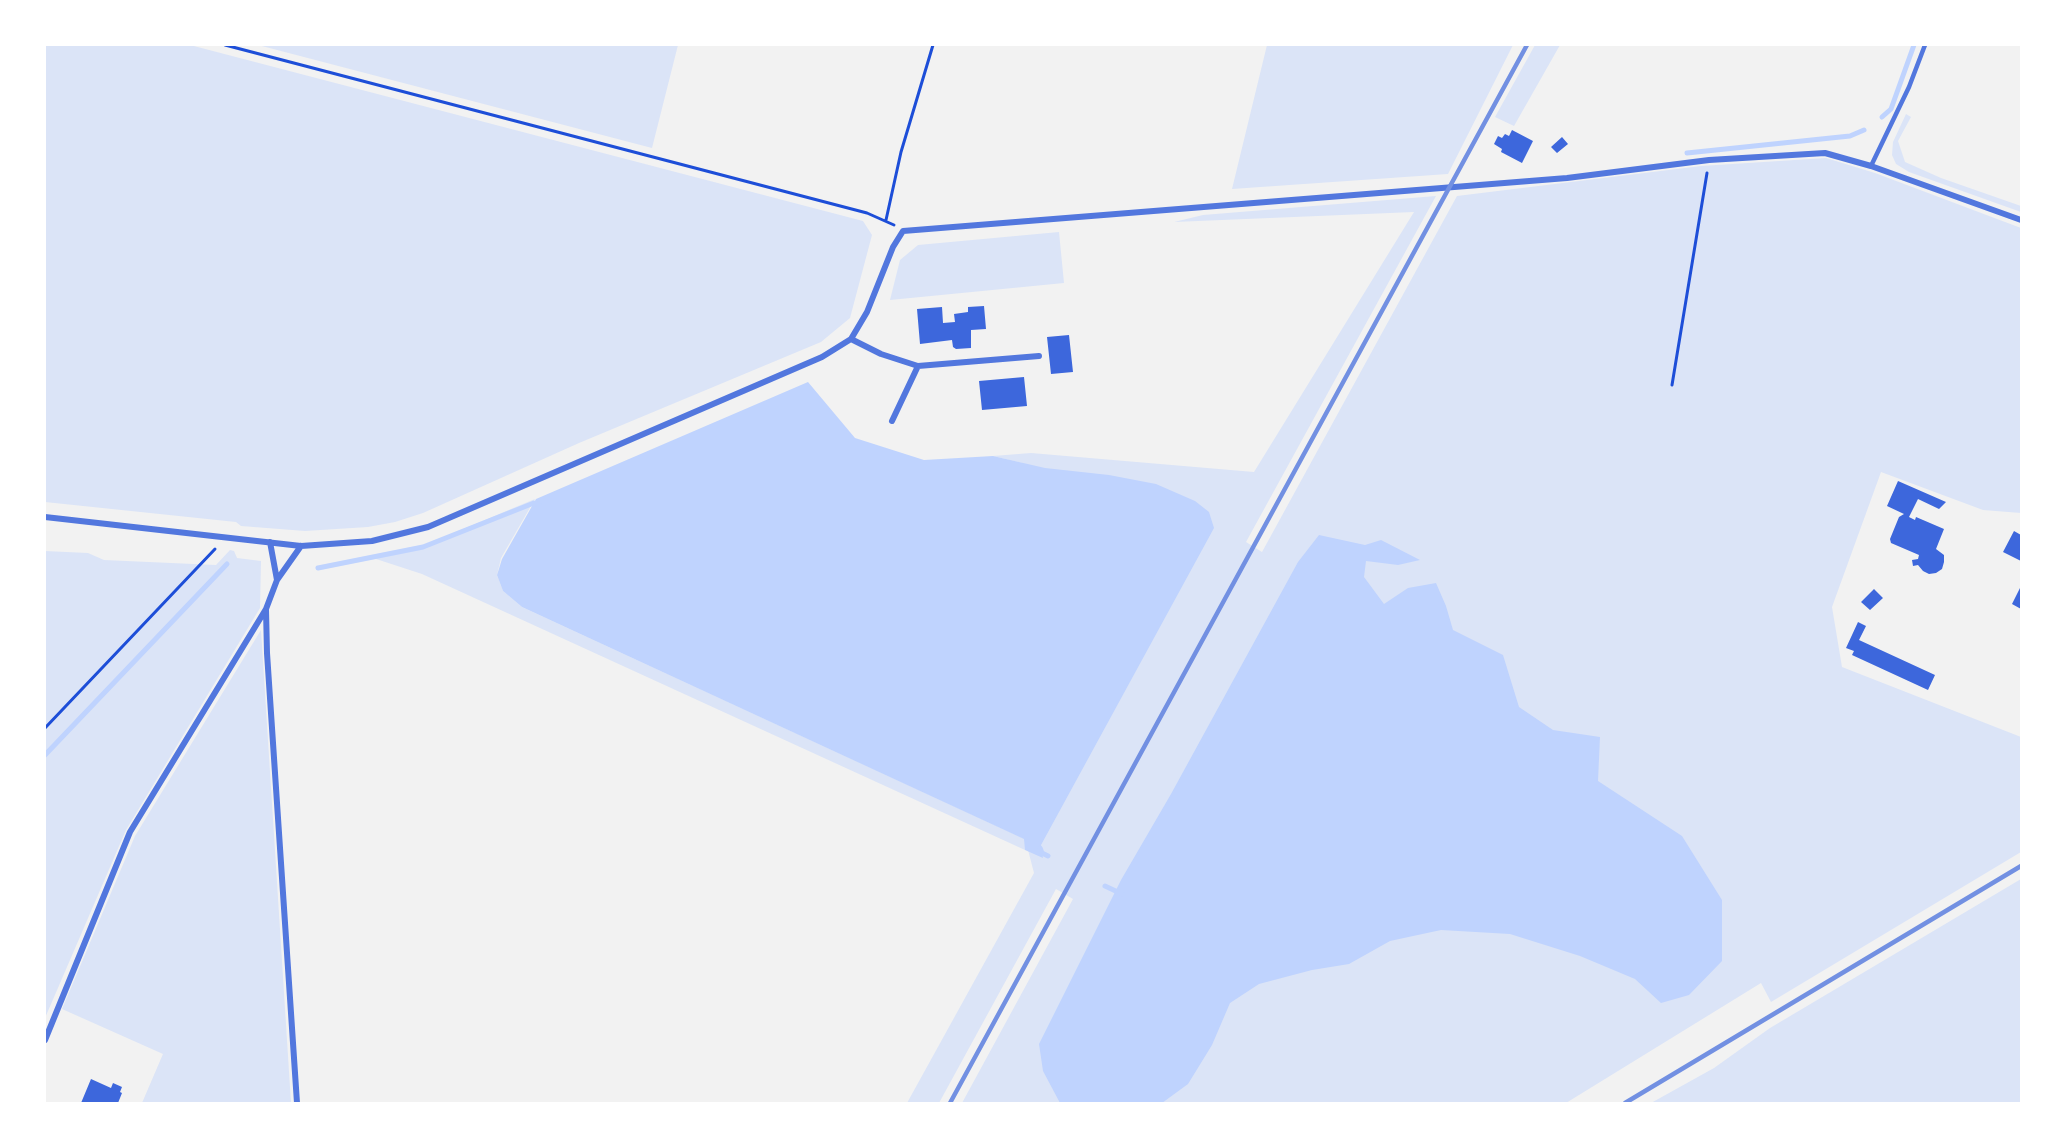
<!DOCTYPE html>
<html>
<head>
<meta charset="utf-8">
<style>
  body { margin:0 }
  #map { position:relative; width:2066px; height:1148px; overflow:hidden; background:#f2f2f2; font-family:"Asap Condensed",sans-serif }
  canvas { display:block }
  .frame { position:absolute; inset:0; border:46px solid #fff; pointer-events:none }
</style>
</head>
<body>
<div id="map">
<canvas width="2066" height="1148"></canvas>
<div class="frame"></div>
</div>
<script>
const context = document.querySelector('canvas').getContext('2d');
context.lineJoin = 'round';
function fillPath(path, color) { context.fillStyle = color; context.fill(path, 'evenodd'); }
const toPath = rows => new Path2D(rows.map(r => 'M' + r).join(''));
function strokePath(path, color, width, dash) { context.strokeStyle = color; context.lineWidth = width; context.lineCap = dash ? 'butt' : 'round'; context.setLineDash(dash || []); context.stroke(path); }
const green = toPath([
  [45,45,190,45,863,221,872,235,850,318,821,342,579,443,423,513,395,522,368,527,305,531,241,526,236,522,45,502],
  [258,45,678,45,652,148],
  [1267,45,1513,45,1448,174,1232,189],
  [1535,45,1560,45,1514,126,1495,117],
  [1906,114,1911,117,1898,141,1905,162,1941,178,2021,206,2021,212,1909,172,1896,164,1892,155,1893,142],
  [1826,158,1875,173,2021,228,2021,513,1983,510,1881,472,1832,607,1842,667,2021,737,2021,852,1771,1002,1761,983,1566,1103,962,1103,1073,899,1056,889,939,1103,907,1103,1034,873,1027,846,1025,842,1025,850,422,574,373,558,404,551,432,542,535,499,501,558,497,575,503,591,522,607,1023,838,848,443,948,468,1022,463,993,456,1031,453,1254,472,1414,212,1174,222,1203,215,1436,196,1246,542,1262,552,1457,196,1701,166],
  [1059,232,1064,283,890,300,900,260,918,245],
  [230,550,234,551,237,558,261,561,260,608,126,830,45,1018,45,551,88,553,104,560,216,565],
  [261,630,291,1103,142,1103,163,1054,62,1009,135,836],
  [2021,879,2021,1103,1651,1103,1714,1068,1770,1028]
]);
const water = toPath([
  [808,382,855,438,924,460,993,456,1045,468,1109,475,1156,484,1195,501,1209,512,1214,528,1041,845,1043,858,1025,850,1024,839,522,607,503,591,497,575,502,559,536,499],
  [1319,535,1365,545,1381,540,1420,560,1398,565,1366,561,1364,577,1384,604,1408,588,1436,583,1446,606,1453,630,1503,655,1519,707,1553,730,1600,737,1598,781,1682,836,1722,900,1722,961,1689,995,1661,1003,1635,979,1580,956,1510,934,1441,930,1390,941,1349,964,1312,970,1259,984,1230,1003,1212,1045,1188,1084,1162,1103,1060,1103,1043,1071,1039,1044,1121,880,1171,794,1298,562]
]);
const stream = toPath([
  [1882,117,1891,109,1914,45],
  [1687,153,1850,136,1864,130],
  [318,568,423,547,534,503,539,505],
  [45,755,227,564],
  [1040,848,1042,853,1048,856],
  [1105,886,1122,894]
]);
const building = toPath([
  [1512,130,1533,141,1522,163,1501,152,1502,149,1494,144,1498,136,1502,138,1505,134,1509,136],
  [1562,137,1568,144,1557,153,1551,147],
  [984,306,986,329,971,330,971,348,956,349,953,347,952,340,920,344,917,309,942,307,943,323,955,322,954,314,968,312,968,307],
  [1069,335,1073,372,1051,374,1047,337],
  [1024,377,1027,406,982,410,979,381],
  [1898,481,1946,502,1939,509,1918,499,1909,517,1915,520,1916,517,1944,529,1936,549,1944,555,1944,562,1942,569,1936,573,1929,574,1923,571,1918,565,1913,566,1912,560,1918,559,1919,555,1891,543,1890,539,1899,517,1904,514,1887,506],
  [2014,531,2021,535,2021,561,2003,552],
  [2021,586,2021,609,2012,604],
  [1874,589,1883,598,1870,610,1861,602],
  [1858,622,1866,626,1859,640,1935,675,1928,690,1852,655,1854,651,1846,648],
  [91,1079,111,1088,113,1083,122,1087,120,1092,122,1093,118,1103,81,1103]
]);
const path = toPath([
  [225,45,867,213,894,225],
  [886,220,901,152,933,45],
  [1672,385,1707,173],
  [45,728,215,549]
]);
const service = toPath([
  [1871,166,1909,87,1925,45]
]);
const minor = toPath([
  [851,339,881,354,918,366,1039,356],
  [892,421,918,366],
  [45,517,301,546,372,541,428,527,822,357,851,339,867,312,893,247,903,231,1567,178,1709,160,1825,153,1871,166,2021,220],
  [270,542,277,580],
  [266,610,267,653,297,1103],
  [45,1040,130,832,266,609,277,580,301,546]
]);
const rail = toPath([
  [950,1103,1527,45],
  [1625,1103,2021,866]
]);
fillPath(green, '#dbe4f7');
fillPath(water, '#bfd3fe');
strokePath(stream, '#bfd3fe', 5);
fillPath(building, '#3d67dc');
strokePath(path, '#1d4ed8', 3);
strokePath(service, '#5277de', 4.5);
strokePath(minor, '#5277de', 6);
strokePath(rail, '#7290e2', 4.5);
</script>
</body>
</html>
